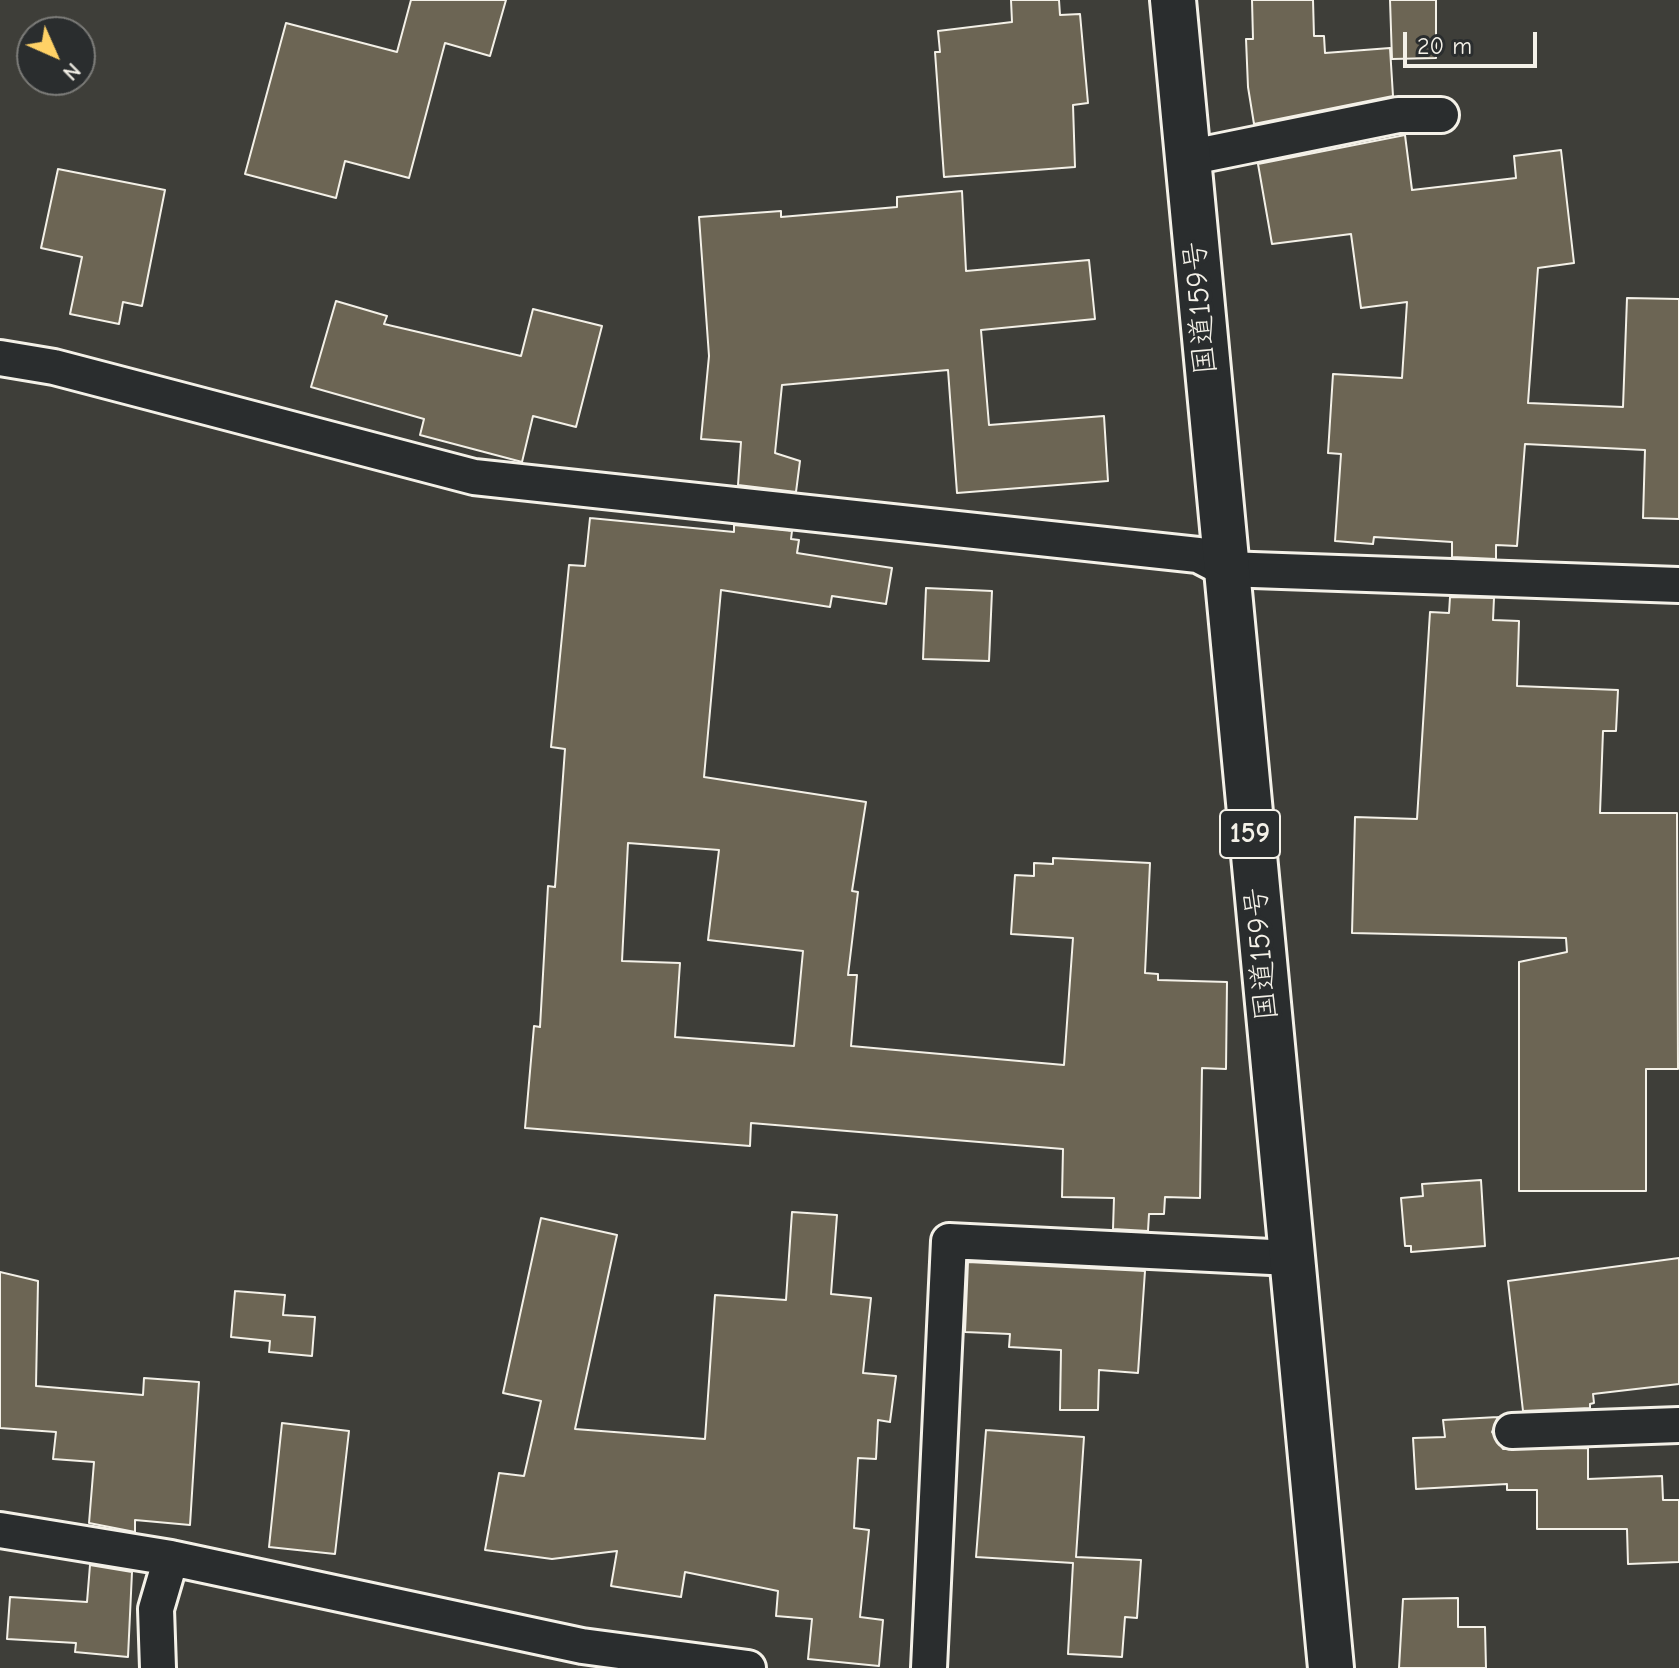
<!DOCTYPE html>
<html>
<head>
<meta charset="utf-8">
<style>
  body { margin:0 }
  #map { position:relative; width:1679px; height:1668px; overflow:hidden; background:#3e3e39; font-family:"Comic Neue",sans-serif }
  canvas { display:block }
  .north { position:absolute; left:16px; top:16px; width:80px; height:80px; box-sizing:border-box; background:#2a2d2e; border:2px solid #7b7b78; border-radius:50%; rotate:135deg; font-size:22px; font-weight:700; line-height:32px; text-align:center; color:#f4f1e8 }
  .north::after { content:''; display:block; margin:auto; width:28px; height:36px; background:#ffd166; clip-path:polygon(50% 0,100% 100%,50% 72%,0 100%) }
  .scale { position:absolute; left:1403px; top:32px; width:134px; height:36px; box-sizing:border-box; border:4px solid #f4f1e8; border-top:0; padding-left:10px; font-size:24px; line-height:28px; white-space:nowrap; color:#f4f1e8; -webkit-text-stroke:6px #2a2d2e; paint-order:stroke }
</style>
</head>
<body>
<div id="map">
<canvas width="1679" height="1668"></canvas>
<div class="north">N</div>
<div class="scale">20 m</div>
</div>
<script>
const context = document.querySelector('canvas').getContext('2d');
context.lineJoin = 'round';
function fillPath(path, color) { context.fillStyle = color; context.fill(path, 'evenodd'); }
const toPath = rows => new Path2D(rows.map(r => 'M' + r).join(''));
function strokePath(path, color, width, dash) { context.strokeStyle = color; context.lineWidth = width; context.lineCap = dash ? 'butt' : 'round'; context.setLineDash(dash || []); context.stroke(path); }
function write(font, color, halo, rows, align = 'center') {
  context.font = font + ' "Comic Neue","Klee One",sans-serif'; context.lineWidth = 8; context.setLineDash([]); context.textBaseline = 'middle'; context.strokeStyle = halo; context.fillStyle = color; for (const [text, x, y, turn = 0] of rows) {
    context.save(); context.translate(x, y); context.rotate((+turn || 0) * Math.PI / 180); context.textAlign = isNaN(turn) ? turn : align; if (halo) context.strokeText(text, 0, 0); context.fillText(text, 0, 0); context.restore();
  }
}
const building = toPath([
  [411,0,506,0,490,56,445,43,409,178,345,161,336,198,245,174,286,23,397,52,411,0],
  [1011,0,1059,0,1060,15,1080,14,1088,103,1073,105,1075,167,944,177,935,52,940,52,938,31,1012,22,1011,0],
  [1252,0,1313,0,1314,36,1324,36,1325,53,1390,48,1393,96,1254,124,1248,87,1246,39,1253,39,1252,0],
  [1390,0,1436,0,1436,58,1392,59,1390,0],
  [1405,135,1412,190,1516,178,1514,156,1561,150,1574,263,1538,268,1528,403,1623,407,1627,298,1679,299,1679,519,1643,518,1645,450,1525,444,1517,546,1496,545,1496,559,1452,557,1452,542,1374,537,1373,544,1335,541,1341,454,1328,453,1333,374,1402,378,1407,302,1361,308,1351,234,1272,244,1258,164,1405,135],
  [58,169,165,190,142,306,123,302,119,324,70,314,82,257,41,248,58,169],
  [962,191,966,271,1089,260,1095,319,981,330,989,425,1104,416,1108,481,957,493,948,370,782,385,775,453,800,461,796,492,738,485,741,442,701,439,709,356,699,217,781,211,781,217,897,207,897,197,962,191],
  [336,301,387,316,384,324,521,356,533,309,602,326,576,427,533,416,522,462,420,435,424,419,311,387,336,301],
  [590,518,734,532,734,525,792,531,791,539,799,540,797,553,892,568,886,604,832,596,830,607,721,590,704,777,866,802,852,891,858,892,848,975,857,975,851,1046,1064,1065,1073,938,1011,934,1015,875,1034,876,1034,863,1053,864,1053,858,1150,863,1145,973,1158,974,1158,980,1227,982,1226,1069,1202,1068,1200,1198,1165,1197,1164,1214,1149,1214,1148,1231,1113,1229,1114,1198,1062,1197,1063,1149,751,1123,750,1146,525,1128,534,1026,540,1027,548,886,555,887,565,749,551,747,569,565,585,566,590,518],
  [628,843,719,850,708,940,803,951,794,1046,675,1037,680,963,622,961,628,843],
  [926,588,992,591,989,661,923,659,926,588],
  [1450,597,1494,598,1493,620,1519,621,1517,686,1618,690,1616,731,1603,731,1600,813,1677,813,1678,1069,1646,1069,1646,1191,1519,1191,1519,962,1567,952,1566,938,1352,933,1355,817,1417,819,1430,612,1449,613,1450,597],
  [1481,1180,1485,1246,1411,1252,1411,1246,1405,1246,1401,1198,1423,1196,1422,1184,1481,1180],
  [792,1212,837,1215,831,1294,871,1298,863,1373,896,1376,890,1422,878,1420,876,1459,858,1458,854,1528,869,1530,860,1617,883,1620,879,1666,808,1659,812,1619,776,1616,778,1591,685,1572,681,1597,611,1586,617,1551,552,1559,485,1550,499,1473,524,1476,541,1401,503,1393,541,1218,617,1235,575,1429,705,1439,715,1295,786,1300,792,1212],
  [1679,1258,1679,1384,1593,1394,1594,1403,1590,1404,1590,1408,1523,1411,1508,1281,1679,1258],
  [968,1262,1145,1271,1138,1373,1099,1370,1098,1410,1060,1410,1061,1350,1009,1347,1010,1334,965,1332,968,1262],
  [0,1272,38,1281,36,1386,143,1395,144,1378,199,1382,190,1525,135,1520,135,1532,89,1523,94,1462,53,1459,56,1432,0,1428,0,1272],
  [235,1291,285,1295,283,1315,315,1317,312,1356,269,1352,270,1341,231,1337,235,1291],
  [1498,1417,1492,1432,1503,1449,1588,1448,1588,1479,1662,1476,1663,1500,1679,1500,1679,1562,1628,1564,1627,1529,1537,1529,1537,1490,1507,1490,1507,1484,1416,1489,1413,1438,1445,1437,1443,1420,1498,1417],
  [282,1423,349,1431,335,1554,269,1547,282,1423],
  [986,1430,1084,1437,1076,1557,1141,1560,1137,1618,1125,1617,1122,1657,1068,1654,1073,1563,976,1557,986,1430],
  [90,1565,132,1572,128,1657,75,1652,76,1643,7,1639,10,1597,87,1602,90,1565],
  [1458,1598,1458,1627,1485,1627,1486,1668,1399,1668,1403,1599,1458,1598]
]);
const minor = toPath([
  [1187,158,1398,115,1441,115],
  [0,358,54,367,474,477,1198,555,1225,569,1679,585],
  [1512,1431,1679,1425],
  [0,1530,171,1558,582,1646,748,1668],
  [158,1668,156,1609,171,1558],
  [929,1668,949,1241,1291,1258]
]);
const trunk = toPath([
  [1173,0,1331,1668]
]);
const shields = [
  [1250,834,60]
];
const shieldNames = [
  ["159",1250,834]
];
const streetNames = [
  ["国道159号",1201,308,-95],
  ["国道159号",1262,954,-95]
];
fillPath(building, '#6c6554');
strokePath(building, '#f4f1e8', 2);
strokePath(minor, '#f4f1e8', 40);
strokePath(trunk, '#f4f1e8', 50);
strokePath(minor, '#2a2d2e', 34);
strokePath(trunk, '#2a2d2e', 44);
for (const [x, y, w] of shields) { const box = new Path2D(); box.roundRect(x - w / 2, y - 24, w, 48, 6); context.fillStyle = '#2a2d2e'; context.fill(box); strokePath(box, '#f4f1e8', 2); }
write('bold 28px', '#f4f1e8', null, shieldNames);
write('30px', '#f4f1e8', '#2a2d2e', streetNames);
</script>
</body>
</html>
